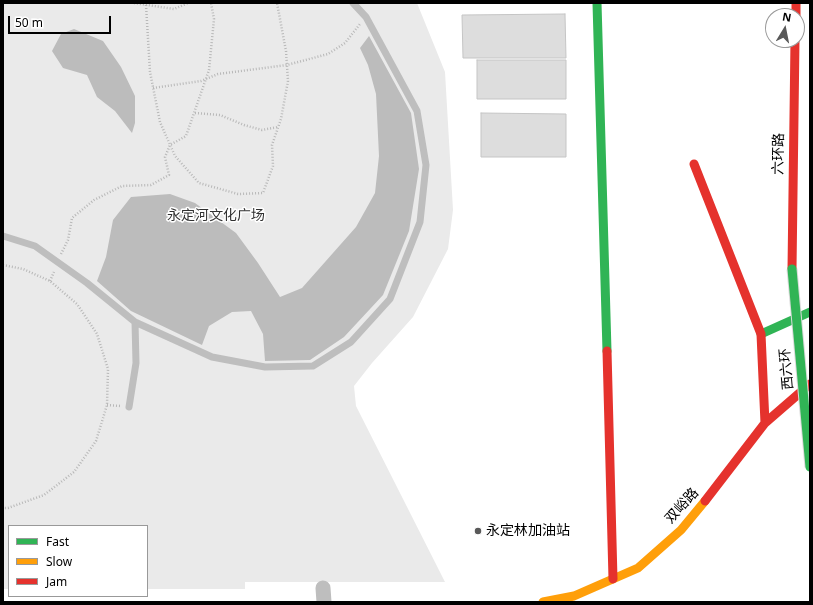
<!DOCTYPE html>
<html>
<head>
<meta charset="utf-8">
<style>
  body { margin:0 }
  #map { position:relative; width:813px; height:605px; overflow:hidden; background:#fff; font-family:"Noto Sans",sans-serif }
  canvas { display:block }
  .frame { position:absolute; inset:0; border:4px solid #000; pointer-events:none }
  .legend { position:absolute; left:8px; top:525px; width:140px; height:72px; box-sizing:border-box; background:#fff; border:1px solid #999; margin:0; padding:5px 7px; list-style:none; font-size:12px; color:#000 }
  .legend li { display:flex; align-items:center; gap:8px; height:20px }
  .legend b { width:20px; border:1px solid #999 }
  .north { position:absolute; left:765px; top:8px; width:40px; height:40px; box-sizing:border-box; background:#fff; border:1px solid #999; border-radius:50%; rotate:10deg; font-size:11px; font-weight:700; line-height:16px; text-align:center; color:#000 }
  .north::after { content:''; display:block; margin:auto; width:14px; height:18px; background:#595959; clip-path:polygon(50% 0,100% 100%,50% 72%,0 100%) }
  .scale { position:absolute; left:8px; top:16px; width:103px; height:18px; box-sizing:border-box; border:2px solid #000; border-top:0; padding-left:5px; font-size:12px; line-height:14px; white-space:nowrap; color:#000; -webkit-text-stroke:3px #fff; paint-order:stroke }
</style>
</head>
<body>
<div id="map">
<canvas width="813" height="605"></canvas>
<div class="frame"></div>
<ul class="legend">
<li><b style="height:5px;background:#30b455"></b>Fast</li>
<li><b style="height:5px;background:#ff9f0a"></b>Slow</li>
<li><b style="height:5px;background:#e5322d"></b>Jam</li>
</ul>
<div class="north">N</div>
<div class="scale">50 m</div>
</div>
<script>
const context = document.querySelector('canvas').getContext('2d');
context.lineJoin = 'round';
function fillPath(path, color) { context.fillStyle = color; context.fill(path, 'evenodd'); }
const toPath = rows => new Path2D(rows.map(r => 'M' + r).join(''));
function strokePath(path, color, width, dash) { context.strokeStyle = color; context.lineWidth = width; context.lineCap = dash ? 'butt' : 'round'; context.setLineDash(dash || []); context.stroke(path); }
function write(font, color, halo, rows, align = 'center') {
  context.font = font + ' "Noto Sans","Noto Sans SC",sans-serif'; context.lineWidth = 3; context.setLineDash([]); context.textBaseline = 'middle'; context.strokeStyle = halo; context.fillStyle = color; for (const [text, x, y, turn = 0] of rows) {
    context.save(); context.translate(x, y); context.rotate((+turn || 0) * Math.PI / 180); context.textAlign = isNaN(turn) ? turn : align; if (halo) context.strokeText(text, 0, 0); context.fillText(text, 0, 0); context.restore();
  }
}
const green = toPath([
  [3,3,417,3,445,72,453,210,448,249,413,317,372,363,354,386,356,406,445,582,245,582,245,589,147,589,147,526,9,526,9,589,3,589]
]);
const water = toPath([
  [74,29,103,41,121,67,135,96,135,123,132,133,115,111,97,97,87,75,63,68,52,51,61,34],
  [369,36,411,113,419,169,409,231,383,295,344,337,310,360,265,361,263,334,251,311,232,312,209,326,202,345,131,311,97,281,106,257,113,220,131,197,170,194,195,203,236,233,258,263,280,297,302,288,356,227,375,193,379,156,376,94,368,65,360,48]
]);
const building = toPath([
  [565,14,566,58,463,58,462,15,565,14],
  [477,60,566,60,566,99,477,99,477,60],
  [481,113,566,114,566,157,481,157,481,113]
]);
const path = toPath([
  [134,3,174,9,188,3],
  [146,5,150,72,160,122,175,156,199,183,238,194,263,193,273,166,272,145,281,119,288,81,286,51,277,3],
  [153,88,201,81,218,74,287,65,328,54,345,43,360,24],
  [195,113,220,115,244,125,262,130,278,127],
  [61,254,68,240,72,218,94,200,122,186,151,185,169,175,165,157,170,145,186,136,209,70,214,19,211,3],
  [3,265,23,269,50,281,77,304,97,334,108,369,107,405,96,441,74,472,44,495,8,508,3,508],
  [50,281,54,272],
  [107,405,121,406]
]);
const lane = toPath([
  [3,236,35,246,87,283,135,322,212,357,265,367,313,366,351,342,390,299,420,222,426,165,417,111,366,17,353,3],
  [129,407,136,363,135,322]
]);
const street = toPath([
  [323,588,324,602]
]);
const fast = toPath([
  [597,3,607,351],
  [761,334,810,312]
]);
const slow = toPath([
  [543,602,574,596,638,568,681,530,705,501]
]);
const jam = toPath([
  [796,3,796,16],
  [694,164,761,334,765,423],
  [792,269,795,40],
  [607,351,613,579],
  [705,501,765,423,810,384]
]);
const fastBridge = toPath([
  [792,269,810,467]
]);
const markers = [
  [478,531,4,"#595959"]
];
const streetNames = [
  ["六环路",779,154,-89],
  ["西六环",787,369,-95],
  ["双峪路",682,506,-48]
];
const parkNames = [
  ["永定河文化广场",216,216]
];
const poiNames = [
  ["永定林加油站",486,531]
];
fillPath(green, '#eaeaea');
fillPath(water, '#bcbcbc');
fillPath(building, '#ddd');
strokePath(building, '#c5c5c5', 1);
strokePath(path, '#b8b8b8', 2.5, [1, 2]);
strokePath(lane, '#bebebe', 7);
strokePath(street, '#bebebe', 15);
strokePath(fast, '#30b455', 9);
strokePath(slow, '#ff9f0a', 9);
strokePath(jam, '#e5322d', 9);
strokePath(fastBridge, '#dbdbdb', 11, []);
strokePath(fastBridge, '#30b455', 9);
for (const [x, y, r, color] of markers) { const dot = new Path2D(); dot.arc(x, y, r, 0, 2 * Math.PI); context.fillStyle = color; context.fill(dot); strokePath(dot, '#fff', 1.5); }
write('14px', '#000', '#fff', streetNames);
write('14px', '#303030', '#fff', parkNames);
write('14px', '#000', '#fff', poiNames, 'left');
</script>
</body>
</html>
